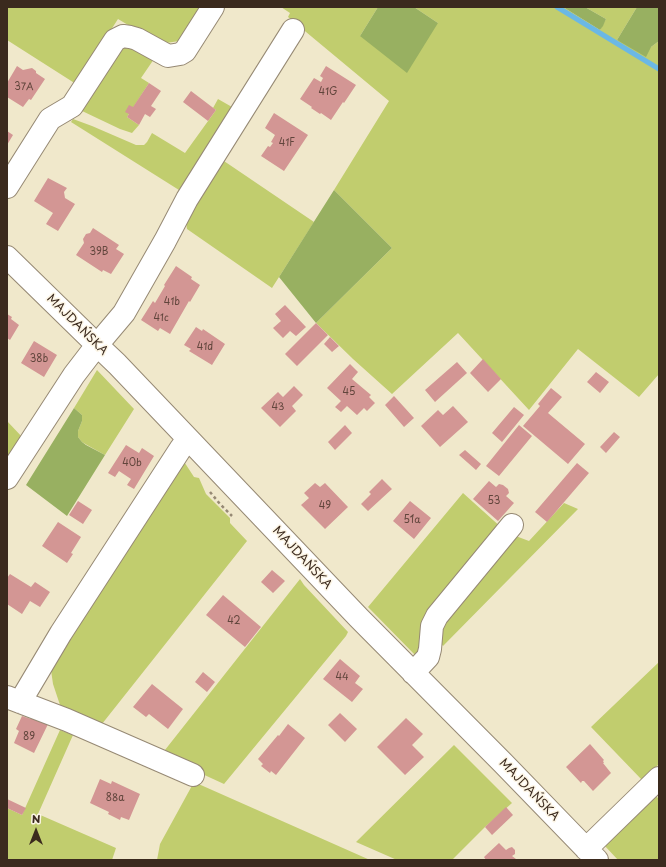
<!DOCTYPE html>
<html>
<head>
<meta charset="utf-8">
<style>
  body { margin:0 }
  #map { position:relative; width:666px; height:867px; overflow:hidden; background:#f0e8cb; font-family:"Playpen Sans",sans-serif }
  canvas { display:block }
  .frame { position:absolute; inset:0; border:8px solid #3b2a1e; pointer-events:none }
  .north { position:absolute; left:16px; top:811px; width:40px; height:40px; -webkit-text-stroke:3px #fcf5e5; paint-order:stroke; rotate:0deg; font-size:11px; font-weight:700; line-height:16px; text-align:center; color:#3b2a1e }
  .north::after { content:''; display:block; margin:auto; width:14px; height:18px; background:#3b2a1e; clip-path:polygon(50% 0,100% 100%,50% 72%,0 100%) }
</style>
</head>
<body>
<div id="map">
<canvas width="666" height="867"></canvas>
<div class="frame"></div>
<div class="north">N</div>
</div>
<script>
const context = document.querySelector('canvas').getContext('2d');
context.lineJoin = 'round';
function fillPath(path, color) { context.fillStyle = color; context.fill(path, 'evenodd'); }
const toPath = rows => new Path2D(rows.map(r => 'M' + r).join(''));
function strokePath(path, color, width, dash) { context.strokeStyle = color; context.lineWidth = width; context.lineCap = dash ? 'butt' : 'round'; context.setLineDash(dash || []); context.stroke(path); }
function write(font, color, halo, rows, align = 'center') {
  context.font = font + ' "Playpen Sans",sans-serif'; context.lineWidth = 3; context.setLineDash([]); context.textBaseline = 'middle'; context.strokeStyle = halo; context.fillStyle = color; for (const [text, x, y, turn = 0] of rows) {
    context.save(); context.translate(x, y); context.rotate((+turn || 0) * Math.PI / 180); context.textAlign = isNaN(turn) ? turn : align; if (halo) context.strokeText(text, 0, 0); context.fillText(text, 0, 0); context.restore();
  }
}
const green = toPath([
  [7,7,201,7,179,41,160,44,118,19,76,84,7,40],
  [281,7,378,7,360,36,438,23,414,7,563,7,600,30,606,19,585,7,637,7,617,40,651,47,659,41,659,374,639,397,578,349,529,410,458,333,392,394,353,359,316,323,392,248,334,190,389,101,288,17,290,13],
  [133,46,154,59,141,78,149,83,127,117,139,125,132,133,120,129,80,110,117,50],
  [218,99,232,107,179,190,71,122,73,119,92,126,136,145,144,145,147,142,152,133,185,153,216,110,213,108],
  [221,159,314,222,272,288,187,229,185,216],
  [97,370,134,409,105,455,87,445,82,442,78,437,78,431,82,421,82,415,74,408],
  [7,421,23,438,7,463],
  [181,457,194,477,199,478,206,494,230,518,230,523,247,541,98,729,62,711,53,684,51,670],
  [463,493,503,529,423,647,415,655,368,607],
  [564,503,578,509,443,646,437,637,437,632,513,535,529,541],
  [300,579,304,585,348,632,346,636,224,784,161,755],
  [659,662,659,764,642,780,591,727],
  [60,730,73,735,38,814,116,848,112,860,7,860,7,808,22,815],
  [454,745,512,803,485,827,452,860,397,860,356,842],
  [194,782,370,860,157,860,160,844],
  [656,796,659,799,659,860,618,860,604,845]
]);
const forest = toPath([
  [378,7,414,7,438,23,407,73,360,36],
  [563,7,585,7,606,19,603,26,600,30],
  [637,7,659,7,659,41,651,47,646,57,617,40],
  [334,190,392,248,316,323,279,277],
  [74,408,82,415,82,421,78,431,78,437,82,442,86,445,105,455,67,516,26,485]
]);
const stream = toPath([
  [557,7,659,69]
]);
const building = toPath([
  [17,66,23,70,32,68,36,71,36,73,45,79,31,100,29,99,23,107,7,97,7,88,8,86,7,85,7,83],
  [326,66,356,85,344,103,343,102,331,120,321,113,320,114,311,108,312,107,300,99,314,78,321,82,323,78,320,76],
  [149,83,161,91,151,106,156,109,150,117,145,114,139,125,127,117,129,114,125,112,129,105,133,107],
  [191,91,216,110,208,121,183,102],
  [274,113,308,135,284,171,261,156,268,146,270,147,273,143,271,142,275,135,265,128],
  [7,131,13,135,7,145],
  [48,178,67,188,64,192,65,198,75,204,58,231,46,224,53,213,34,201],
  [93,228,119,245,116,249,124,254,111,274,103,270,102,272,76,255,84,243,83,239,86,234,90,233],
  [176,266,192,277,191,279,200,285,190,302,189,301,170,334,160,328,158,331,141,320,153,301,155,303,165,286,164,285],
  [285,305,306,327,296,336,290,331,283,338,273,328,281,321,275,314],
  [7,314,12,317,11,319,19,325,10,340,7,338],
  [316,323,328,335,297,366,285,354],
  [196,327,202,331,203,329,225,344,212,365,189,351,191,349,184,345],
  [330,337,339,346,332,352,324,344],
  [34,341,57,355,44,377,21,363],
  [483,359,501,379,488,392,470,373],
  [457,362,467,373,435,402,425,390],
  [350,364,358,372,352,379,371,395,369,397,375,403,367,411,364,408,357,415,347,406,341,412,335,407,341,401,327,388],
  [596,372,609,382,600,393,587,382],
  [294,386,303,395,292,406,296,411,280,427,261,408,278,392,283,397],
  [551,388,562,397,548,413,585,444,568,464,523,426,540,406,538,404],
  [394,396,414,418,404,427,385,405],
  [453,406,468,422,440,447,421,426,438,410,443,415],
  [514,407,524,415,502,442,492,433],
  [345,425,352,433,335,450,328,442],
  [519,425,532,436,499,476,486,466],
  [614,432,620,437,606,453,600,447],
  [126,445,139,453,142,448,154,456,134,489,127,485,131,479,119,471,115,477,108,473],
  [465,450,481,464,476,470,459,455],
  [577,463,589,473,547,522,535,512],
  [382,479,392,489,368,511,361,504,371,494,369,492],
  [489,481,496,487,499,484,503,485,508,489,509,493,506,496,514,503,498,521,473,499],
  [315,483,320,487,325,483,348,507,325,529,301,505,309,498,304,493],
  [78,501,92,510,83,524,69,515],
  [410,501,431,518,414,539,393,521],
  [58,522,81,537,71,553,73,554,67,563,42,546],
  [272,570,285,581,273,593,261,582],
  [10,574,31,587,35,582,50,592,40,607,30,601,22,614,7,604,7,578],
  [223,595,261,627,245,647,206,615],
  [340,659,360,676,355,683,363,689,352,702,323,679],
  [203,672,215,682,207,692,195,682],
  [152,684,183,709,168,729,149,714,146,717,133,707],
  [34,713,50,720,34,753,14,743,19,731,16,729,22,716,31,719],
  [340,713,357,729,345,742,328,725],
  [406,718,423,734,412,745,424,757,405,775,377,747],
  [288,724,305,738,276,775,271,771,270,773,261,766,263,764,258,759,278,735,279,736],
  [590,744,604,760,603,761,604,763,603,763,611,773,593,791,584,781,582,781,581,783,566,767],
  [100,779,111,784,112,781,140,794,129,820,121,817,120,820,108,814,109,812,90,803],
  [7,799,26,808,22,815,7,808],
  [506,807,513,815,492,835,485,827],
  [499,843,506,850,509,848,512,847,515,850,515,854,512,856,516,859,515,860,486,860,484,857]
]);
const path = toPath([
  [210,492,220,504,232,516]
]);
const minor = toPath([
  [7,187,50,119,72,106,115,40,123,36,130,37,137,39,168,56,180,54,185,51,213,7],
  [7,257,97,345,117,364,359,618,503,763,597,860],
  [7,478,74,375,97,345,124,313,165,241,187,199,293,30],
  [413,673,428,657,430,649,432,626,437,616,512,525],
  [7,697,67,720,193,775],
  [20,702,61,633,181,448,188,439],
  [586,849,659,778]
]);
const numberNames = [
  ["37A",24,87],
  ["41G",328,92],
  ["41F",287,143],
  ["39B",99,252],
  ["41b",172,302],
  ["41c",161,318],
  ["41d",205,347],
  ["38b",39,359],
  ["45",349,392],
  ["43",278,407],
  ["40b",132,463],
  ["53",494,501],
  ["49",325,506],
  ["51a",412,520],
  ["42",234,621],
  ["44",342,677],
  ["89",29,737],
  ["88a",115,798]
];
const streetNames = [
  ["MAJDAŃSKA",77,325,45],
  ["MAJDAŃSKA",302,558,47],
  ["MAJDAŃSKA",529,790,46]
];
fillPath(green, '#c1cd6e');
fillPath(forest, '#98b061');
strokePath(stream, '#6bb8e5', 5);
fillPath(building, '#d39694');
strokePath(minor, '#968974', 24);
strokePath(path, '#968974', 2.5, [3, 3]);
strokePath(minor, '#fff', 22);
write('10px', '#61453c', null, numberNames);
write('12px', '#3b2a1e', '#fcf5e5', streetNames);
</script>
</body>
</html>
